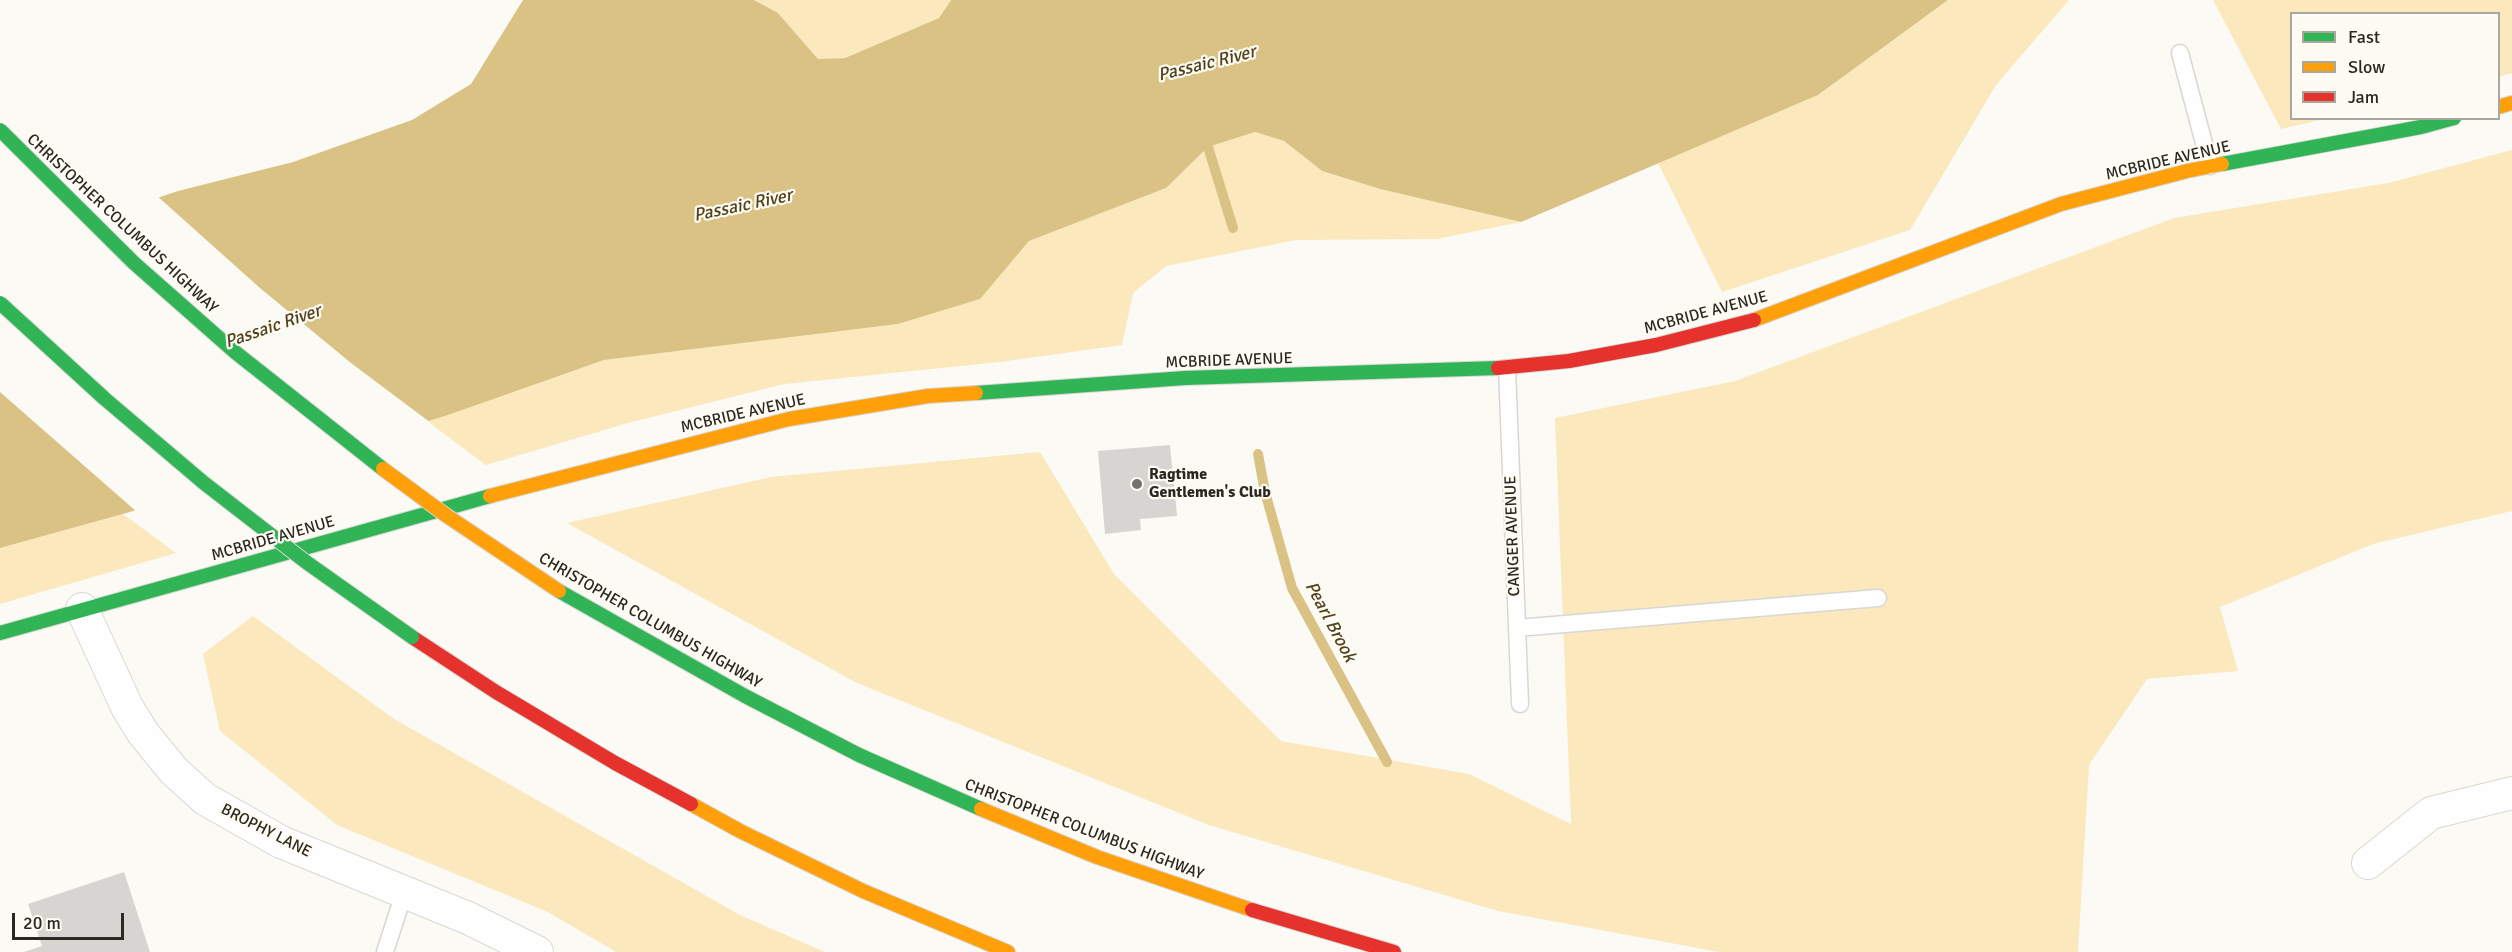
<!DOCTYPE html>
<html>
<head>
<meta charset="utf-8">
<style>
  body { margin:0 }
  #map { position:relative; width:2512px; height:952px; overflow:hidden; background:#fbfaf5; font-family:Signika,sans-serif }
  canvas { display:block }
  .legend { position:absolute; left:2290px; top:12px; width:210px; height:108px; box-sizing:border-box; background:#fefbf2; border:2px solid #aaa79f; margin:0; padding:8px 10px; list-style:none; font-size:18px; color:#2b2823 }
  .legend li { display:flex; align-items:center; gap:12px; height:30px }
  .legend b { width:30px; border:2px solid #aaa79f }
  .scale { position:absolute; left:12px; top:913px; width:112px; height:27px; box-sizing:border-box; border:3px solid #2b2823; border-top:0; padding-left:8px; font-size:18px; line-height:21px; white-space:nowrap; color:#2b2823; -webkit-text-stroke:4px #fefbf2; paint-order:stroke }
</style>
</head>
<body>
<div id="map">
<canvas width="2512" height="952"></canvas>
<ul class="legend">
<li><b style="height:8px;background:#30b455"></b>Fast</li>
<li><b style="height:8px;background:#ff9f0a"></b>Slow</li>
<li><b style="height:8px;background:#e5322d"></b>Jam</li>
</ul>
<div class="scale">20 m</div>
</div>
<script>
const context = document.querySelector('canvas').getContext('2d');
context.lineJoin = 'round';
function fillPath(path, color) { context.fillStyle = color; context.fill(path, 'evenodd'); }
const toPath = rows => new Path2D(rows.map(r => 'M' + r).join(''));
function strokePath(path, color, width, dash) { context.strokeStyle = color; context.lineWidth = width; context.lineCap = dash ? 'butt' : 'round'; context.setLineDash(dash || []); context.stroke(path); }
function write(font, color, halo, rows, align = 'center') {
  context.font = font + ' Signika,sans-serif'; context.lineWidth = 4.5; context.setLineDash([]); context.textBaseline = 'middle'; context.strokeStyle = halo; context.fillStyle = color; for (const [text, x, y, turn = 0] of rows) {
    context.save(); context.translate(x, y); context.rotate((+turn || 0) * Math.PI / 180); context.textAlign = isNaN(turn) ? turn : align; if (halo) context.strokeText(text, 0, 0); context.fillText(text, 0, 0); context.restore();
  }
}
const green = toPath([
  [754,0,951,0,939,18,845,58,818,59,778,13],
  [1948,0,2069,0,1996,85,1910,230,1722,292,1658,163,1818,95],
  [2213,0,2512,0,2512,73,2499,77,2498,14,2292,14,2292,118,2324,119,2281,129],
  [1255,132,1284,141,1322,171,1380,189,1521,222,1437,239,1296,240,1166,266,1133,293,1122,345,1000,362,785,384,628,423,486,465,427,421,604,360,897,324,979,299,1029,241,1166,188,1208,147],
  [2512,150,2512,511,2373,544,2220,607,2238,671,2147,679,2089,765,2078,952,1719,952,1498,911,1209,825,857,683,567,523,771,477,1040,452,1114,574,1281,741,1469,774,1571,824,1555,418,1735,381,2174,218,2388,183],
  [123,514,176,553,0,604,0,548],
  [253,616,394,719,740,915,825,952,616,952,548,912,337,825,220,731,203,654]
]);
const water = toPath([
  [523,0,754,0,778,13,818,59,845,58,939,18,951,0,1948,0,1818,95,1521,222,1380,189,1322,171,1284,141,1255,132,1208,147,1166,188,1029,241,980,299,898,324,604,360,445,416,123,514,0,548,0,250,178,191,293,162,412,120,471,84]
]);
const pier = toPath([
  [156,195,260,288,351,363,431,423,137,512,0,392,0,247]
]);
const stream = toPath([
  [1208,147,1233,228],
  [1258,454,1265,492,1292,588,1387,762]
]);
const building = toPath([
  [1170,445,1177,516,1140,519,1141,530,1105,534,1098,451],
  [124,872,150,952,24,952,42,946,28,904]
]);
const lane = toPath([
  [2180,53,2210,166],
  [1507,368,1520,704],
  [1517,628,1878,598],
  [385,952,404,893]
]);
const street = toPath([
  [82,609,127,707,143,733,174,771,205,799,281,842,468,918,537,952],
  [2368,863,2431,813,2512,793]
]);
const fast = toPath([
  [2222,164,2421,127,2454,118],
  [976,393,1185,378,1498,368],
  [559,591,745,696,859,755,981,809],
  [0,633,490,496]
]);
const slow = toPath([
  [2498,107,2512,103],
  [1754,320,2061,204,2187,171,2222,164],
  [490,496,789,419,928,396,976,393],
  [691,804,740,831,863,891,1008,952],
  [981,809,1097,857,1252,910]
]);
const jam = toPath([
  [1498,368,1569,361,1656,345,1754,320],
  [412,637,496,692,615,763,691,804],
  [1252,910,1394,952]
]);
const fastBridge = toPath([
  [0,130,134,263,235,352,383,469],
  [0,303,105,399,204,483,306,562,412,637]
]);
const slowBridge = toPath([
  [383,469,447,516,559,591]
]);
const markers = [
  [1137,484,6,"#74726c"]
];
const streetNames = [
  ["MCBRIDE AVENUE",2168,161,-13],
  ["CHRISTOPHER COLUMBUS HIGHWAY",122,224,43],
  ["MCBRIDE AVENUE",1706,313,-15],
  ["MCBRIDE AVENUE",1229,361,-2],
  ["MCBRIDE AVENUE",743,414,-13],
  ["CANGER AVENUE",1513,536,-92],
  ["MCBRIDE AVENUE",273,539,-16],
  ["CHRISTOPHER COLUMBUS HIGHWAY",650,621,30],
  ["CHRISTOPHER COLUMBUS HIGHWAY",1084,830,21],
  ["BROPHY LANE",266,831,27]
];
const poiNames = [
  ["Ragtime",1149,475],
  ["Gentlemen's Club",1149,493]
];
const waterNames = [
  ["Passaic River",1207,64,-14],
  ["Passaic River",743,206,-12],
  ["Passaic River",273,327,-19],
  ["Pearl Brook",1330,622,62]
];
fillPath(green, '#fbe9bd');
fillPath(water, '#dac284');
fillPath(pier, '#fbfaf5');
strokePath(stream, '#dac284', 10);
fillPath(building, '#d7d5d1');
strokePath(lane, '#d8d7d2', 19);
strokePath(street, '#d8d7d2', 34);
strokePath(fast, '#d8d7d2', 16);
strokePath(slow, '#d8d7d2', 16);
strokePath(jam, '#d8d7d2', 16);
strokePath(lane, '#fefefe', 16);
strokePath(street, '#fefefe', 32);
strokePath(fast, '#30b455', 14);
strokePath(slow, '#ff9f0a', 14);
strokePath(jam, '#e5322d', 14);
strokePath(fastBridge, '#d7d7d3', 16, []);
strokePath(slowBridge, '#d7d7d3', 16, []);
strokePath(fastBridge, '#30b455', 14);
strokePath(slowBridge, '#ff9f0a', 14);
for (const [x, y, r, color] of markers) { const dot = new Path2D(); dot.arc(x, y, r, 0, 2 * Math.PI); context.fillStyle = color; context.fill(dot); strokePath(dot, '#fefbf2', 2); }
write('16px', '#2b2823', '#fefbf2', streetNames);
write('bold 16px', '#2b2823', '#fefbf2', poiNames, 'left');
write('italic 18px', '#51421e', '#fefbf2', waterNames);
</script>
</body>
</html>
